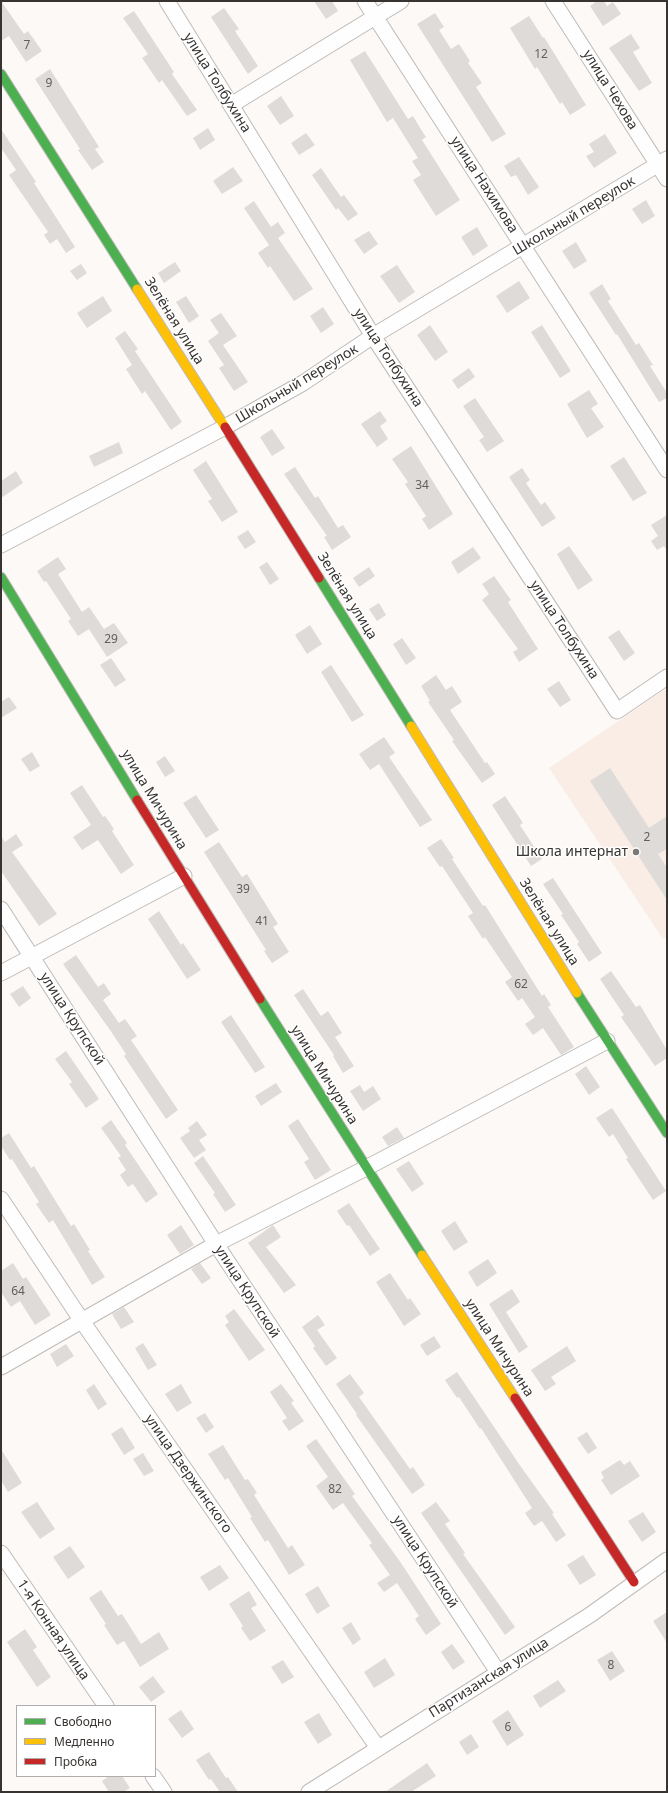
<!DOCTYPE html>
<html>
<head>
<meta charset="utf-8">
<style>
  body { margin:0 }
  #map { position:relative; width:668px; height:1793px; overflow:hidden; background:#fcf9f6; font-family:"Noto Sans",sans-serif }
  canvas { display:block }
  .frame { position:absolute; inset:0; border:2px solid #373331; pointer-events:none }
  .legend { position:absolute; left:16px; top:1705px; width:140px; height:72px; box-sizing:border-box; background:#fff; border:1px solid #afadad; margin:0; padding:5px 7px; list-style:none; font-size:12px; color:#373331 }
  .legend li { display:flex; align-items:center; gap:8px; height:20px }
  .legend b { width:20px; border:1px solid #afadad }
</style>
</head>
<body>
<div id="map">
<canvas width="668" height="1793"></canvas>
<div class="frame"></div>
<ul class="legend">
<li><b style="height:5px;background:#4caf50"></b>Свободно</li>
<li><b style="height:5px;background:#ffc107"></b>Медленно</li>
<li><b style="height:5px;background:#c62828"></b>Пробка</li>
</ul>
</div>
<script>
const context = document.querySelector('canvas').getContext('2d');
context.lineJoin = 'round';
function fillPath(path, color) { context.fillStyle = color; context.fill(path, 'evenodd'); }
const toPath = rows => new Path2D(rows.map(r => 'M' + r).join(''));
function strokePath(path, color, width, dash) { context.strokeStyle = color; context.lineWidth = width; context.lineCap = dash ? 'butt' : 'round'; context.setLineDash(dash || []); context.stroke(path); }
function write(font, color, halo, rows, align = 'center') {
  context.font = font + ' "Noto Sans",sans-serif'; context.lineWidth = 3; context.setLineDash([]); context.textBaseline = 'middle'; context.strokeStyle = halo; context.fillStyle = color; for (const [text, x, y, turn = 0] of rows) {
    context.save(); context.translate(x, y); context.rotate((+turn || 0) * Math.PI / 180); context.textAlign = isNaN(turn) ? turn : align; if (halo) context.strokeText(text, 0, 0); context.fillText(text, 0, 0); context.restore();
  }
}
const built = toPath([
  [667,688,667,937,663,939,549,768]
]);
const building = toPath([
  [1,1,24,34,28,31,42,51,26,62,9,36,1,41],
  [314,1,332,1,338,11,326,19],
  [597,1,604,1,607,6,613,2,621,14,603,26,590,6],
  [224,8,239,29,235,31,258,66,248,74,211,17],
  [134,11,174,72,172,74,197,110,187,116,162,80,159,83,142,58,148,54,123,18],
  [435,13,444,27,439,30,451,49,459,44,470,61,468,63,482,83,476,87,506,134,492,142,417,24],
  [529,16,543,38,544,37,586,105,570,115,562,102,560,104,537,67,535,69,510,28],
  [631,34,640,48,633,52,652,83,639,91,609,48],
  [365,51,408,119,413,116,422,131,426,137,422,140,460,200,436,216,413,180,421,175,412,161,418,158,393,118,387,122,350,60],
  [50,69,99,147,95,149,104,162,92,170,78,150,80,149,35,79],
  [281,96,294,116,280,125,267,106],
  [208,128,215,140,200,150,193,138],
  [1,129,36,182,34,183,75,247,66,253,57,239,50,244,44,235,48,232,9,175,16,170,1,148],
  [306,133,315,145,299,155,291,143],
  [605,134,617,153,594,168,586,156,594,152,589,144],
  [519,157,539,187,528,195,516,175,511,177,504,166],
  [233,167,243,181,222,194,213,181],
  [321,168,341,197,344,195,358,214,348,221,338,208,336,210,312,175],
  [646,200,655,216,642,224,632,209],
  [254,201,271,227,278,222,285,233,278,238,313,289,294,301,270,266,268,268,258,253,269,245,244,208],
  [477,227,488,246,473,256,461,237],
  [369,231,378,244,364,254,354,240],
  [576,242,587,261,574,269,562,251],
  [175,262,181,271,164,283,158,273],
  [81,264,87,273,77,280,70,271],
  [397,265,415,292,399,303,380,276],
  [519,281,530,298,507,313,496,296],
  [602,284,611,299,608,301,636,345,639,343,653,365,650,366,667,393,667,398,659,402,617,334,616,335,589,293],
  [103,296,112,311,87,328,77,313],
  [186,296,199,316,189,323,176,302],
  [323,307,334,324,321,333,310,316],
  [221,313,237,336,223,345,248,382,234,391,219,368,224,365,208,341,219,333,210,320],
  [430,325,448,352,435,361,417,335],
  [542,325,571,371,560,378,531,332],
  [125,331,138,349,135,351,182,422,171,430,145,391,142,394,126,369,132,365,115,338],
  [469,368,475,377,458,389,452,380],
  [589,390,598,404,591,408,604,427,587,438,567,404],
  [475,398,504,441,487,452,479,440,484,437,463,406],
  [380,411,387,421,380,426,388,439,377,447,361,424],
  [272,429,285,448,272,456,260,437],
  [119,442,123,453,94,467,89,456],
  [411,446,453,514,429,530,422,519,426,516,405,484,408,482,392,459],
  [624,457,647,493,633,501,610,466],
  [206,461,238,512,222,522,208,501,212,499,193,470],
  [295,467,315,498,318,496,338,528,343,525,351,537,332,550,324,537,327,536,284,474],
  [522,468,530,480,526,483,541,505,545,502,556,518,542,527,509,477],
  [16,471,23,483,1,498,1,481],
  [667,515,667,550,664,546,657,550,651,541,658,536,651,525],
  [248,530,256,542,245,549,237,537],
  [569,546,593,580,578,590,557,554],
  [473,547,481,558,458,574,451,562],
  [58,557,66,569,58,574,82,612,89,607,104,629,114,623,128,643,107,657,89,629,78,636,68,621,71,619,46,581,44,582,37,571],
  [267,562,279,579,270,585,259,567],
  [369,567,375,576,359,587,353,578],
  [494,576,511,600,508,602,538,649,519,662,513,652,518,649,482,600,489,594,482,584],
  [379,603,386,615,377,621,369,609],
  [310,625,322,644,307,654,295,635],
  [619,630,635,653,624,661,608,637],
  [402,638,416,658,406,665,393,644],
  [111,658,126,680,115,687,100,665],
  [331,665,364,715,352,722,321,672],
  [436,675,446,690,452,686,462,702,450,710,485,763,487,762,495,774,482,783,452,741,454,740,428,702,430,701,421,686],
  [559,681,571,700,560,707,547,689],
  [9,697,17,708,1,718,1,702],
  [384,737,395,753,389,757,432,820,420,827,379,764,370,770,359,754],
  [32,752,40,766,30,772,21,759],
  [165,756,175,771,165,777,156,762],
  [610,768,649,828,667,816,667,849,658,854,667,868,667,900,590,781],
  [82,785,103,817,105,816,114,829,112,831,134,865,121,874,98,840,82,850,73,837,91,825,70,793],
  [196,795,219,830,206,838,183,803],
  [505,796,523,823,520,825,542,859,531,866,492,805],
  [16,834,23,845,12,852,57,914,39,926,1,871,1,836,5,842],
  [441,839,454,858,452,859,483,906,485,905,542,996,544,994,551,1005,548,1007,574,1047,563,1054,561,1055,543,1028,533,1035,525,1024,535,1017,522,998,518,1001,505,982,512,977,485,937,483,939,468,916,473,913,442,866,440,867,427,848],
  [219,842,242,877,247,874,278,924,273,927,289,952,272,963,264,951,266,950,204,852],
  [553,878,602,953,589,962,577,944,579,942,561,915,563,914,543,884],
  [159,911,181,945,183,943,201,970,187,979,148,919],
  [76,955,98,987,104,983,111,994,103,1000,119,1023,125,1019,137,1036,131,1040,178,1110,166,1119,124,1056,126,1054,110,1030,63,964],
  [611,971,636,1007,640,1005,667,1050,667,1058,655,1066,621,1017,624,1015,600,979],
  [23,986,31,998,19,1007,10,994],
  [303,989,321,1016,328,1011,342,1033,335,1037,354,1066,343,1073,333,1056,334,1055,294,995],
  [231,1015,265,1067,255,1073,221,1022],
  [66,1051,99,1099,86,1108,69,1084,72,1082,55,1059],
  [586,1066,600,1087,589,1095,575,1074],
  [276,1083,282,1092,261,1106,255,1096],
  [360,1085,364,1092,373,1086,381,1099,363,1111,350,1091],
  [612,1108,666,1191,653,1200,626,1159,628,1158,613,1134,609,1137,596,1118],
  [298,1119,331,1170,315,1180,304,1162,309,1159,288,1126],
  [111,1120,127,1143,125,1145,158,1194,146,1203,133,1184,128,1187,120,1175,126,1170,118,1158,121,1156,101,1128],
  [197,1121,207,1135,199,1140,206,1150,194,1158,180,1138,190,1131,188,1128],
  [397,1127,404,1138,388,1146,382,1137],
  [9,1133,31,1168,34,1166,71,1226,74,1224,90,1250,88,1251,105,1277,92,1285,53,1220,49,1223,36,1204,39,1202,12,1159,10,1160,1,1146,1,1138],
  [203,1156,236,1205,225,1212,213,1194,215,1193,194,1163],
  [409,1161,424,1184,412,1192,396,1169],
  [349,1203,380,1249,370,1256,349,1225,347,1226,337,1211],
  [455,1221,468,1242,454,1251,441,1231],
  [181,1225,194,1245,180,1254,167,1235],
  [273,1225,281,1237,266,1247,296,1285,284,1293,248,1243],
  [488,1259,497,1273,477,1287,468,1272],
  [13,1263,23,1279,26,1277,51,1315,35,1325,20,1301,11,1307,1,1292,1,1271],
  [200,1263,211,1278,202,1284,191,1269],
  [390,1273,408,1300,410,1298,421,1314,404,1326,376,1282],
  [512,1289,520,1302,506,1312,528,1347,519,1353,489,1304],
  [124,1307,134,1322,121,1329,112,1314],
  [234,1309,265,1350,249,1361,225,1325,229,1322,225,1316],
  [318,1315,325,1325,317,1330,337,1358,326,1366,313,1348,315,1346,302,1327],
  [434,1336,441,1347,427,1356,420,1345],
  [143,1343,157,1365,148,1370,135,1348],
  [66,1344,74,1356,57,1367,50,1354],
  [567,1346,576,1361,551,1377,556,1384,545,1391,531,1370],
  [457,1372,519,1464,554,1513,552,1514,566,1535,556,1542,542,1521,534,1526,525,1513,532,1508,481,1428,480,1429,459,1397,457,1398,445,1380],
  [350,1374,364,1393,359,1397,410,1469,413,1467,425,1485,412,1494,356,1415,357,1414,336,1384],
  [94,1384,107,1404,98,1410,86,1390],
  [181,1384,192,1403,177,1412,165,1394],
  [281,1384,294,1401,291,1403,304,1421,289,1431,282,1421,287,1418,270,1392],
  [205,1413,214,1427,206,1433,196,1418],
  [122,1427,135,1448,124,1455,111,1434],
  [587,1432,597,1448,588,1454,577,1438],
  [316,1439,355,1494,352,1496,399,1560,441,1624,426,1635,415,1619,419,1616,397,1583,384,1592,377,1583,390,1575,369,1545,372,1543,343,1503,333,1510,316,1486,328,1477,306,1446],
  [223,1445,245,1480,248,1479,257,1493,254,1495,288,1548,292,1545,305,1565,289,1575,268,1540,265,1542,250,1518,252,1517,228,1478,225,1480,208,1454],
  [1,1449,22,1483,8,1492,1,1480],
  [143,1453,154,1471,144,1476,133,1459],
  [620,1460,624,1465,630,1461,640,1476,611,1495,601,1480,604,1478,601,1472],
  [37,1502,55,1529,40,1539,21,1512],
  [436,1502,450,1521,445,1524,465,1553,463,1554,515,1627,505,1635,421,1513],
  [643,1512,656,1532,642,1542,628,1521],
  [70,1546,85,1567,68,1579,53,1557],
  [583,1555,596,1575,580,1585,567,1565],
  [220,1565,229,1578,209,1591,200,1577],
  [318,1586,330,1606,317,1614,305,1594],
  [101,1590,118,1616,122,1614,141,1644,159,1632,169,1649,140,1667,124,1641,117,1645,104,1625,106,1624,89,1598],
  [249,1591,257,1605,251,1608,266,1631,250,1641,241,1628,243,1626,229,1604],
  [667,1612,667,1643,653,1621],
  [351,1622,361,1639,353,1645,342,1628],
  [25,1629,37,1647,33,1650,51,1677,37,1687,7,1642],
  [452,1644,465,1662,453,1670,441,1652],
  [612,1651,625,1671,610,1681,597,1660],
  [385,1658,395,1675,374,1688,364,1672],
  [283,1660,294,1677,282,1684,271,1667],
  [153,1676,165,1692,151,1702,139,1687],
  [558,1680,566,1691,540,1708,533,1696],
  [181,1710,194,1729,182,1738,168,1719],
  [508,1710,524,1735,507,1746,492,1721],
  [319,1713,332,1735,318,1744,304,1722],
  [471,1734,479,1747,467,1755,459,1742],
  [209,1752,226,1778,228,1777,238,1792,220,1792,211,1779,209,1780,196,1760],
  [427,1763,436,1776,411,1792,385,1792],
  [109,1776,122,1776,130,1788,123,1792,109,1792,102,1781]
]);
const street = toPath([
  [167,1,373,336,617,711,667,677],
  [365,1,667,470],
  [553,1,667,179],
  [231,105,401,1],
  [1,545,225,427,303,383,373,336,667,159],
  [1,909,216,1244,498,1672],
  [1,973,184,876],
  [1,1199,82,1321,378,1748],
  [1,1367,216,1244,366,1168,607,1041],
  [1,1553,106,1706],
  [153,1776,164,1792],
  [309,1792,590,1615,667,1560]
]);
const fast = toPath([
  [1,74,137,289],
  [1,577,137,800],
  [319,578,411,726],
  [577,993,667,1133],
  [260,999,422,1255]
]);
const slow = toPath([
  [137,289,225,427],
  [411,726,577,993],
  [422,1255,515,1398]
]);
const jam = toPath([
  [225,427,319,578],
  [137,800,260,999],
  [515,1398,634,1582]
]);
const markers = [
  [636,852,4,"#7c7876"]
];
const numberNames = [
  ["7",27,46],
  ["12",541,55],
  ["9",49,84],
  ["34",422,486],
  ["29",111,640],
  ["2",647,838],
  ["39",243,890],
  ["41",262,922],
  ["62",521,985],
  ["64",18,1292],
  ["82",335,1490],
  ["8",611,1666],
  ["6",508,1728]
];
const streetNames = [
  ["улица Толбухина",217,83,58],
  ["улица Чехова",610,90,58],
  ["улица Нахимова",484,185,57],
  ["Школьный переулок",574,216,-31],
  ["Зелёная улица",174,321,58],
  ["улица Толбухина",388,358,57],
  ["Школьный переулок",297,384,-31],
  ["Зелёная улица",347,596,58],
  ["улица Толбухина",564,630,57],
  ["улица Мичурина",154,800,59],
  ["Зелёная улица",549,922,58],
  ["улица Крупской",72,1019,57],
  ["улица Мичурина",324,1075,58],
  ["улица Крупской",247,1292,57],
  ["улица Мичурина",499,1348,57],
  ["улица Дзержинского",188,1474,55],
  ["улица Крупской",425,1562,57],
  ["1-я Конная улица",53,1630,56],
  ["Партизанская улица",489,1678,-32]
];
const poiNames = [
  ["Школа интернат",628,852]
];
fillPath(built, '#f9ede6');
fillPath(building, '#dfdbd9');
strokePath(street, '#bebbb8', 17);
strokePath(fast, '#bebbb8', 11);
strokePath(slow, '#bebbb8', 11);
strokePath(jam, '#bebbb8', 11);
strokePath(street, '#fffefe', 15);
strokePath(fast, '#4caf50', 9);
strokePath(slow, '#ffc107', 9);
strokePath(jam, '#c62828', 9);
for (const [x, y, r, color] of markers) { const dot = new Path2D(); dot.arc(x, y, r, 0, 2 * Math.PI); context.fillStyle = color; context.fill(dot); strokePath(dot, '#fff', 1.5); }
write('12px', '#615d5b', null, numberNames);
write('14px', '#373331', '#fff', streetNames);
write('14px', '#373331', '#fff', poiNames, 'right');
</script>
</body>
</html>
